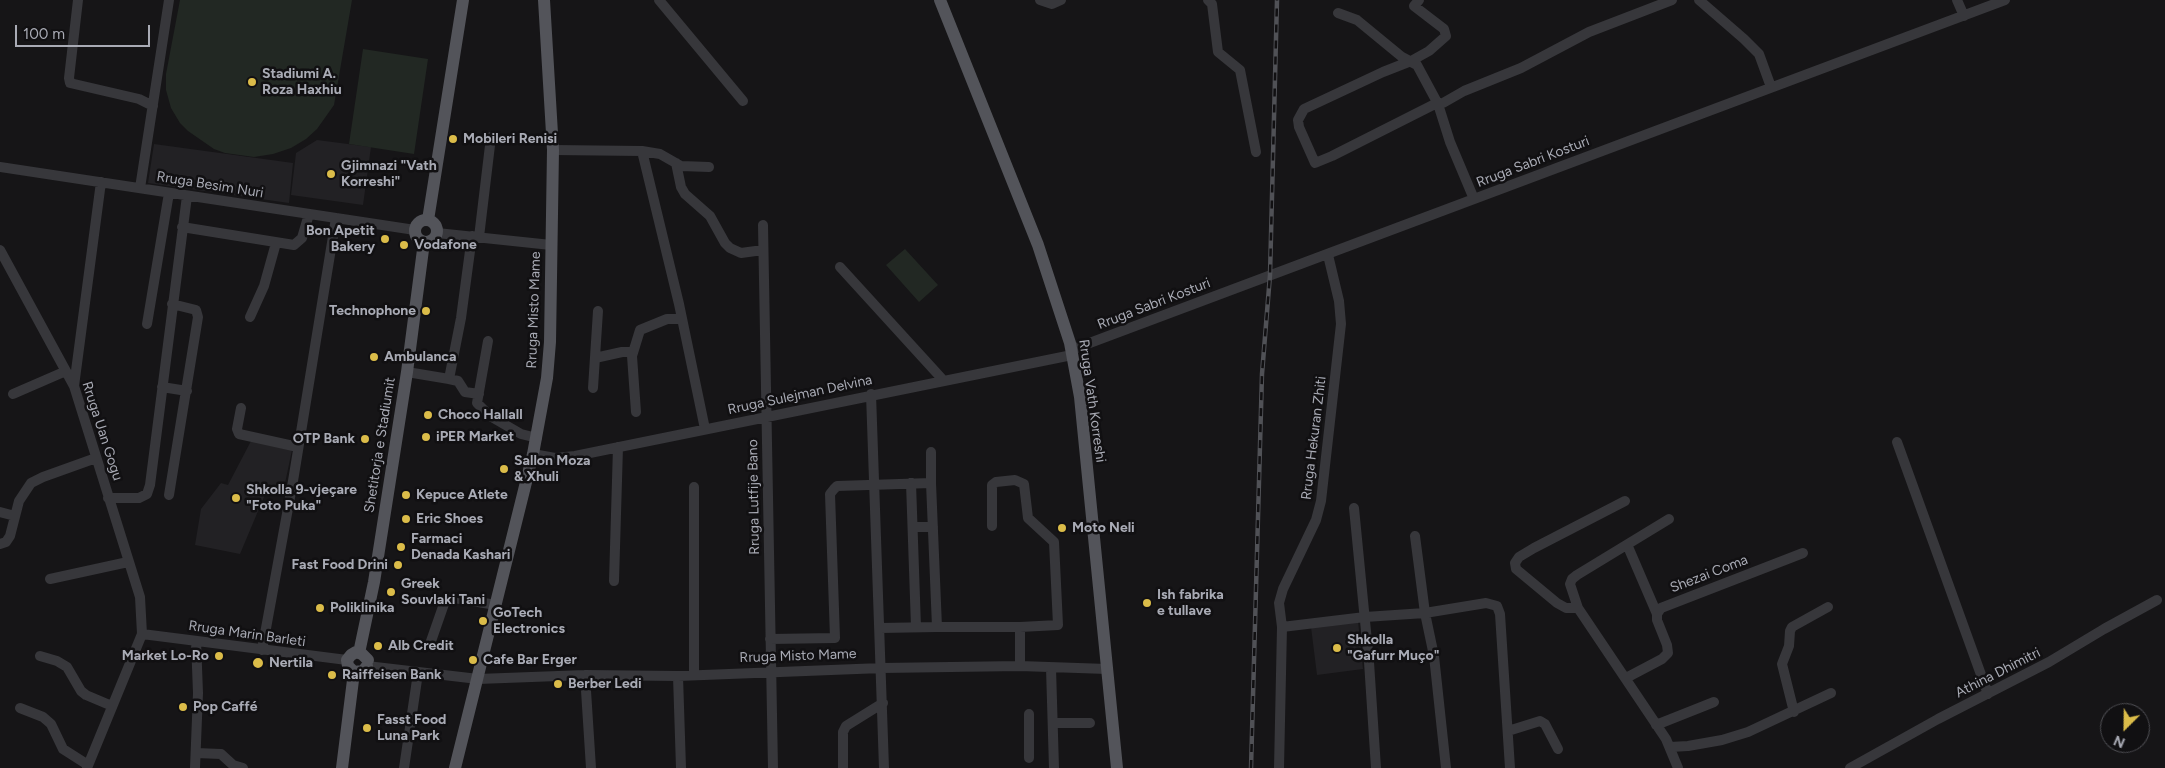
<!DOCTYPE html>
<html>
<head>
<meta charset="utf-8">
<style>
  body { margin:0 }
  #map { position:relative; width:2165px; height:768px; overflow:hidden; background:#161517; font-family:Figtree,sans-serif }
  canvas { display:block }
  .north { position:absolute; left:2100px; top:703px; width:50px; height:50px; box-sizing:border-box; background:#111012; border:1px solid #4e4e53; border-radius:50%; rotate:203deg; font-size:14px; font-weight:700; line-height:20px; text-align:center; color:#a9abb5 }
  .north::after { content:''; display:block; margin:auto; width:18px; height:22px; background:#dbbc49; clip-path:polygon(50% 0,100% 100%,50% 72%,0 100%) }
  .scale { position:absolute; left:15px; top:25px; width:135px; height:22px; box-sizing:border-box; border:2px solid #a9abb5; border-top:0; padding-left:6px; font-size:15px; line-height:18px; white-space:nowrap; color:#a9abb5; -webkit-text-stroke:4px #111012; paint-order:stroke }
</style>
</head>
<body>
<div id="map">
<canvas width="2165" height="768"></canvas>
<div class="north">N</div>
<div class="scale">100 m</div>
</div>
<script>
const context = document.querySelector('canvas').getContext('2d');
context.lineJoin = 'round';
function fillPath(path, color) { context.fillStyle = color; context.fill(path, 'evenodd'); }
const toPath = rows => new Path2D(rows.map(r => 'M' + r).join(''));
function strokePath(path, color, width, dash) { context.strokeStyle = color; context.lineWidth = width; context.lineCap = dash ? 'butt' : 'round'; context.setLineDash(dash || []); context.stroke(path); }
function write(font, color, halo, rows, align = 'center') {
  context.font = font + ' Figtree,sans-serif'; context.lineWidth = 5; context.setLineDash([]); context.textBaseline = 'middle'; context.strokeStyle = halo; context.fillStyle = color; for (const [text, x, y, turn = 0] of rows) {
    context.save(); context.translate(x, y); context.rotate((+turn || 0) * Math.PI / 180); context.textAlign = isNaN(turn) ? turn : align; if (halo) context.strokeText(text, 0, 0); context.fillText(text, 0, 0); context.restore();
  }
}
const built = toPath([
  [317,140,371,147,363,205,291,195,296,153],
  [154,144,293,163,289,203,148,183],
  [251,441,292,450,284,488,269,485,240,554,195,545,201,509,221,483,228,485],
  [1358,621,1363,669,1317,675,1311,627]
]);
const green = toPath([
  [180,0,352,0,334,105,317,129,306,139,291,148,273,154,254,157,225,153,214,149,188,131,180,123,171,108,166,90,166,74],
  [363,49,428,59,414,154,349,144],
  [905,249,938,285,919,302,886,265]
]);
const minor = toPath([
  [78,0,69,78,70,83,139,99,153,106],
  [659,0,743,101],
  [1040,0,1052,4,1061,0],
  [1208,0,1212,4,1218,52,1240,70,1256,152],
  [1419,0,1414,6,1444,29,1446,36,1429,51,1411,61,1383,72,1304,109,1298,120,1299,127,1315,163,1332,156,1433,105,1443,103,1464,91,1521,68,1589,32,1672,0],
  [1699,0,1744,39,1759,54,1771,87],
  [1957,0,1964,16],
  [1338,13,1357,20,1402,57,1417,65,1438,104,1450,142,1474,199],
  [553,150,642,151,660,154,681,166,709,167],
  [642,151,679,304,705,429],
  [676,163,681,187,685,194,710,216,725,243,730,248,741,253,763,250],
  [0,167,415,230],
  [140,188,169,0],
  [763,225,773,768],
  [182,227,294,245,302,238,309,214],
  [437,233,551,245],
  [472,236,461,318,449,379,458,381,465,392,479,394],
  [479,237,491,137],
  [0,250,74,386,140,597,142,634,87,768],
  [840,267,944,381],
  [250,317,264,286,276,243],
  [147,324,169,193],
  [488,341,477,403,490,416,521,434,537,438],
  [1071,350,2005,0],
  [595,358,622,352,633,352],
  [407,372,449,379],
  [74,386,101,182],
  [162,387,187,391],
  [593,388,598,311],
  [13,394,66,371],
  [871,394,884,768],
  [241,408,237,429,239,434,298,447],
  [636,412,632,356,640,330,667,319,682,319],
  [1897,442,1988,694],
  [533,454,555,458,575,456,1072,355],
  [911,483,916,627],
  [931,483,931,452],
  [169,495,198,317,196,310,172,304],
  [108,498,139,498,147,494,150,485,187,196],
  [1354,508,1369,662,1376,768],
  [0,512,15,516],
  [1669,519,1577,575,1572,579,1570,584,1578,608,1666,739,1678,768],
  [992,526,992,485,996,482,1015,480,1024,484,1028,518,1054,542,1058,625,1020,627],
  [913,527,933,527],
  [1415,536,1425,613,1434,656,1446,768],
  [0,544,6,542,10,536,19,501,31,483,43,477,96,458],
  [1629,549,1657,614],
  [50,579,128,562],
  [614,581,618,447],
  [1578,608,1566,608,1557,603,1516,569,1515,563,1519,557,1534,548,1625,501],
  [1282,627,1365,617,1425,613,1486,603,1497,606,1500,614,1510,768],
  [880,628,937,627],
  [142,634,347,660],
  [770,639,835,638,830,494,834,489,837,486,931,483,937,627,1020,627,1020,666],
  [430,644,445,601,454,598,496,605],
  [262,650,293,481,336,218],
  [40,656,57,661,67,667,81,691,86,695,112,706],
  [367,666,478,679,585,675,678,676,882,668,1020,666,1107,669],
  [1051,668,1054,768],
  [585,675,591,768],
  [694,675,694,487],
  [678,676,681,768],
  [1626,678,1662,659,1668,653,1667,645,1657,620,1657,614,1661,608,1803,553],
  [20,708,43,717,51,724,63,749,88,765],
  [1794,712,1782,664,1789,646,1790,631,1792,627,1828,607],
  [1029,714,1029,758],
  [1053,723,1090,723],
  [1656,725,1714,702],
  [1508,731,1540,721,1545,724,1558,749],
  [1670,747,1688,746,1722,740,1748,732,1831,693],
  [196,753,221,754,233,765,243,768],
  [195,768,198,693,196,641],
  [404,768,418,673],
  [843,768,843,732,846,726,883,703],
  [1279,768,1282,627,1279,603,1283,589,1316,520,1321,501,1341,324,1339,301,1328,255],
  [1850,768,1938,719,2049,662,2104,629,2157,600]
]);
const major = toPath([
  [940,0,1038,245,1070,343,1080,397,1117,768],
  '415 231a11 11 0 1 1 22 0a11 11 0 1 1-22 0Z',
  [428,220,463,0],
  [359,653,374,582,407,372,424,242],
  [367,666,363,671,354,672,348,666,347,660,351,655,356,652,362,654,368,660],
  [342,768,354,672],
  [455,768,533,454,547,378,550,342,553,150,544,0]
]);
const rail = toPath([
  [1251,768,1262,374,1270,275,1277,0]
]);
const markers = [
  [252,82,5,"#dbbc49"],
  [453,139,5,"#dbbc49"],
  [331,174,5,"#dbbc49"],
  [385,239,5,"#dbbc49"],
  [404,245,5,"#dbbc49"],
  [426,311,5,"#dbbc49"],
  [374,357,5,"#dbbc49"],
  [428,415,5,"#dbbc49"],
  [426,437,5,"#dbbc49"],
  [365,439,5,"#dbbc49"],
  [504,469,5,"#dbbc49"],
  [406,495,5,"#dbbc49"],
  [236,498,5,"#dbbc49"],
  [406,519,5,"#dbbc49"],
  [1062,528,5,"#dbbc49"],
  [401,547,5,"#dbbc49"],
  [398,565,5,"#dbbc49"],
  [391,592,5,"#dbbc49"],
  [1147,603,5,"#dbbc49"],
  [320,608,5,"#dbbc49"],
  [483,621,5,"#dbbc49"],
  [378,646,5,"#dbbc49"],
  [1337,648,5,"#dbbc49"],
  [219,656,5,"#dbbc49"],
  [473,660,5,"#dbbc49"],
  [258,663,6,"#dbbc49"],
  [332,675,5,"#dbbc49"],
  [558,684,5,"#dbbc49"],
  [183,707,5,"#dbbc49"],
  [367,728,5,"#dbbc49"]
];
const poiNames = [
  ["Stadiumi A.",262,74],
  ["Roza Haxhiu",262,90],
  ["Mobileri Renisi",463,139],
  ["Gjimnazi \"Vath",341,166],
  ["Korreshi\"",341,182],
  ["Bon Apetit",375,231,"right"],
  ["Bakery",375,247,"right"],
  ["Vodafone",414,245],
  ["Technophone",416,311,"right"],
  ["Ambulanca",384,357],
  ["Choco Hallall",438,415],
  ["iPER Market",436,437],
  ["OTP Bank",355,439,"right"],
  ["Sallon Moza",514,461],
  ["& Xhuli",514,477],
  ["Shkolla 9-vjeçare",246,490],
  ["\"Foto Puka\"",246,506],
  ["Kepuce Atlete",416,495],
  ["Eric Shoes",416,519],
  ["Moto Neli",1072,528],
  ["Farmaci",411,539],
  ["Denada Kashari",411,555],
  ["Fast Food Drini",388,565,"right"],
  ["Greek",401,584],
  ["Souvlaki Tani",401,600],
  ["Ish fabrika",1157,595],
  ["e tullave",1157,611],
  ["Poliklinika",330,608],
  ["GoTech",493,613],
  ["Electronics",493,629],
  ["Shkolla",1347,640],
  ["\"Gafurr Muço\"",1347,656],
  ["Alb Credit",388,646],
  ["Market Lo-Ro",209,656,"right"],
  ["Cafe Bar Erger",483,660],
  ["Nertila",269,663],
  ["Raiffeisen Bank",342,675],
  ["Berber Ledi",568,684],
  ["Pop Caffé",193,707],
  ["Fasst Food",377,720],
  ["Luna Park",377,736]
];
const streetNames = [
  ["Rruga Sabri Kosturi",1533,162,-21],
  ["Rruga Besim Nuri",210,185,9],
  ["Rruga Sabri Kosturi",1154,304,-21],
  ["Rruga Misto Mame",534,310,-88],
  ["Rruga Sulejman Delvina",800,395,-12],
  ["Rruga Vath Korreshi",1092,401,82],
  ["Rruga Uan Gogu",102,431,72],
  ["Rruga Hekuran Zhiti",1314,438,-83],
  ["Shetitorja e Stadiumit",380,445,-81],
  ["Rruga Lutfije Bano",754,497,-91],
  ["Shezai Coma",1709,574,-21],
  ["Rruga Marin Barleti",247,634,8],
  ["Rruga Misto Mame",798,656,-2],
  ["Athina Dhimitri",1998,673,-27]
];
fillPath(built, '#222124');
fillPath(green, '#222823');
strokePath(minor, '#37373b', 10);
strokePath(major, '#53545a', 12);
strokePath(rail, '#505156', 4.5);
strokePath(rail, '#111012', 2.5, [8]);
for (const [x, y, r, color] of markers) { const dot = new Path2D(); dot.arc(x, y, r, 0, 2 * Math.PI); context.fillStyle = color; context.fill(dot); strokePath(dot, '#111012', 2); }
write('bold 14px', '#a9abb5', '#111012', poiNames, 'left');
write('14px', '#a9abb5', '#111012', streetNames);
</script>
</body>
</html>
